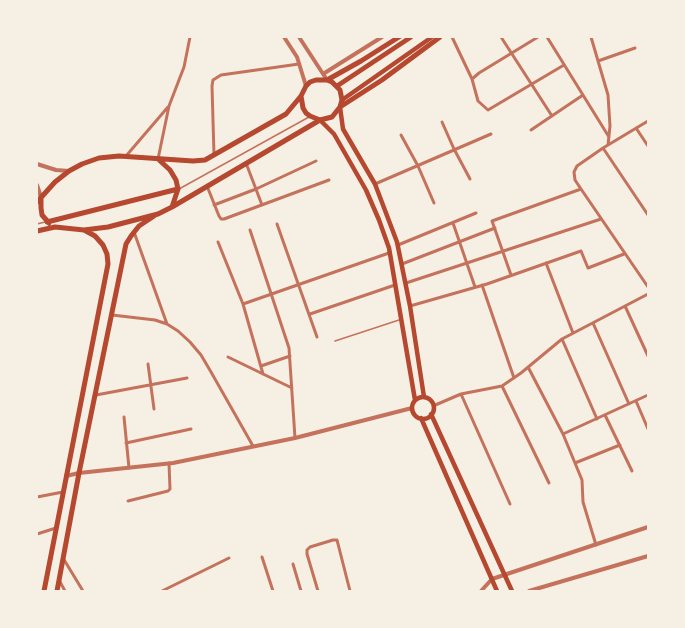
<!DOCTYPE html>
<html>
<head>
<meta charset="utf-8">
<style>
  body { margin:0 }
  #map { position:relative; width:685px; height:628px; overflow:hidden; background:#f6efe4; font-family:Manrope,sans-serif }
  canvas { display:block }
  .frame { position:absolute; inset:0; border:38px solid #f6efe4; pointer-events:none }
</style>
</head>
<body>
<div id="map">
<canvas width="685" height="628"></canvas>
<div class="frame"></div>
</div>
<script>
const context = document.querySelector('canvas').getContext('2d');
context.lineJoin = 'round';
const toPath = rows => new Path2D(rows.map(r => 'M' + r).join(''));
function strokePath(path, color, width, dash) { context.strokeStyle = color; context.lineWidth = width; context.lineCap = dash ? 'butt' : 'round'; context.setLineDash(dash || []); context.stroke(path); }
const service = toPath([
  [179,189,309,117],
  [37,224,45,222],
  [335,341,399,320]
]);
const minor = toPath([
  [452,37,472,79,478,101,488,110,564,65],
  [501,37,552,116],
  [547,37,609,137],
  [591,37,608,95,610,126,608,145],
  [598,61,635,48],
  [472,79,479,73,538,37],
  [648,121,603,148,577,166,574,172,575,180,581,189,648,287],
  [442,122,454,149,470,179],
  [636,128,648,146],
  [531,130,583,95],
  [401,135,418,166,434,203],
  [603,148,648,215],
  [214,155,212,86,213,80,221,75,299,64],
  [126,156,168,107],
  [158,159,169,106,184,67,190,37],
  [246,163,262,205],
  [375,184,491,134],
  [207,186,219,216,221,219,224,219,329,180],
  [214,205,256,189,316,161],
  [453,223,475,287],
  [277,224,317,337],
  [250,230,289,348,295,438],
  [134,232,167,324],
  [218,242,243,304,263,374],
  [398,245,476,213],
  [546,263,573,333],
  [402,264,495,228],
  [511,275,492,221,581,189],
  [406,283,601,219],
  [482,285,514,378],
  [243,304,389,253],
  [410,306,487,284,581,251,588,268,624,254],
  [625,306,648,356],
  [310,314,395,285],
  [112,315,155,320,167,324,178,331,190,342,201,355,211,372,253,446],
  [593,323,629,404],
  [562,339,597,419],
  [228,357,292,388],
  [148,364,154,409],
  [261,366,290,356],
  [528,367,563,434,582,480,583,502,596,545],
  [502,386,549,483],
  [461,394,510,504],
  [96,395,187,378],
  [636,401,648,429],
  [433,406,461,394,502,386,521,373,562,339,648,294],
  [605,415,632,471],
  [124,417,129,468],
  [563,434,648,395],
  [126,443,191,429],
  [575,463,620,445],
  [37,497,63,492],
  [128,501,168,491,170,489,169,463],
  [37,534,56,528],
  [262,557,273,591],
  [63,558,83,591],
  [293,564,301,591],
  [59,580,65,591],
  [162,591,229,558],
  [318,591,307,554,307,550,310,547,333,540,337,540,350,591]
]);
const tertiary = toPath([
  [284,37,297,57,306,86],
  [299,37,327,80],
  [323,74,382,37],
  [37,164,56,170,69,171],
  [37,185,41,197],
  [66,476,79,473,173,463,295,438,412,408],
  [481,591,492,579,648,527],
  [529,591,648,556]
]);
const secondary = toPath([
  [337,86,411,37],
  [342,100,432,37],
  [340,107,343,129,375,184,397,242,410,306,424,397],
  [320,120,334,134,366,190,379,220,389,248,415,400],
  '412 408a11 11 0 1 1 22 0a11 11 0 1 1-22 0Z',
  [431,414,512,591],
  [421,418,497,591]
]);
const primary = toPath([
  [327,80,332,82,340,90,342,100,340,107],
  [301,96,303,108,306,113,310,116,320,120],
  [158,159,170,170,176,180,178,189,172,207],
  [41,197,41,208,42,215,49,223],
  [37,202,55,182,69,171,82,164,99,158,119,156,193,161,205,160,286,114,301,96,306,86,310,82,316,80,327,80,361,61,399,37],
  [47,222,178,189],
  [37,231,55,227,84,230,108,227,158,214,172,207,320,120,332,117,340,107,382,80,440,37],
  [44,591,108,264,107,254,103,245,95,236,84,230],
  [57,591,79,473,126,244,131,236,139,226,154,216]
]);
strokePath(service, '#c5725c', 1.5);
strokePath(minor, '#c5725c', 3);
strokePath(tertiary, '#c5725c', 4);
strokePath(secondary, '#b5482f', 4.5);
strokePath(primary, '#b5482f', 5);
</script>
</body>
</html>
